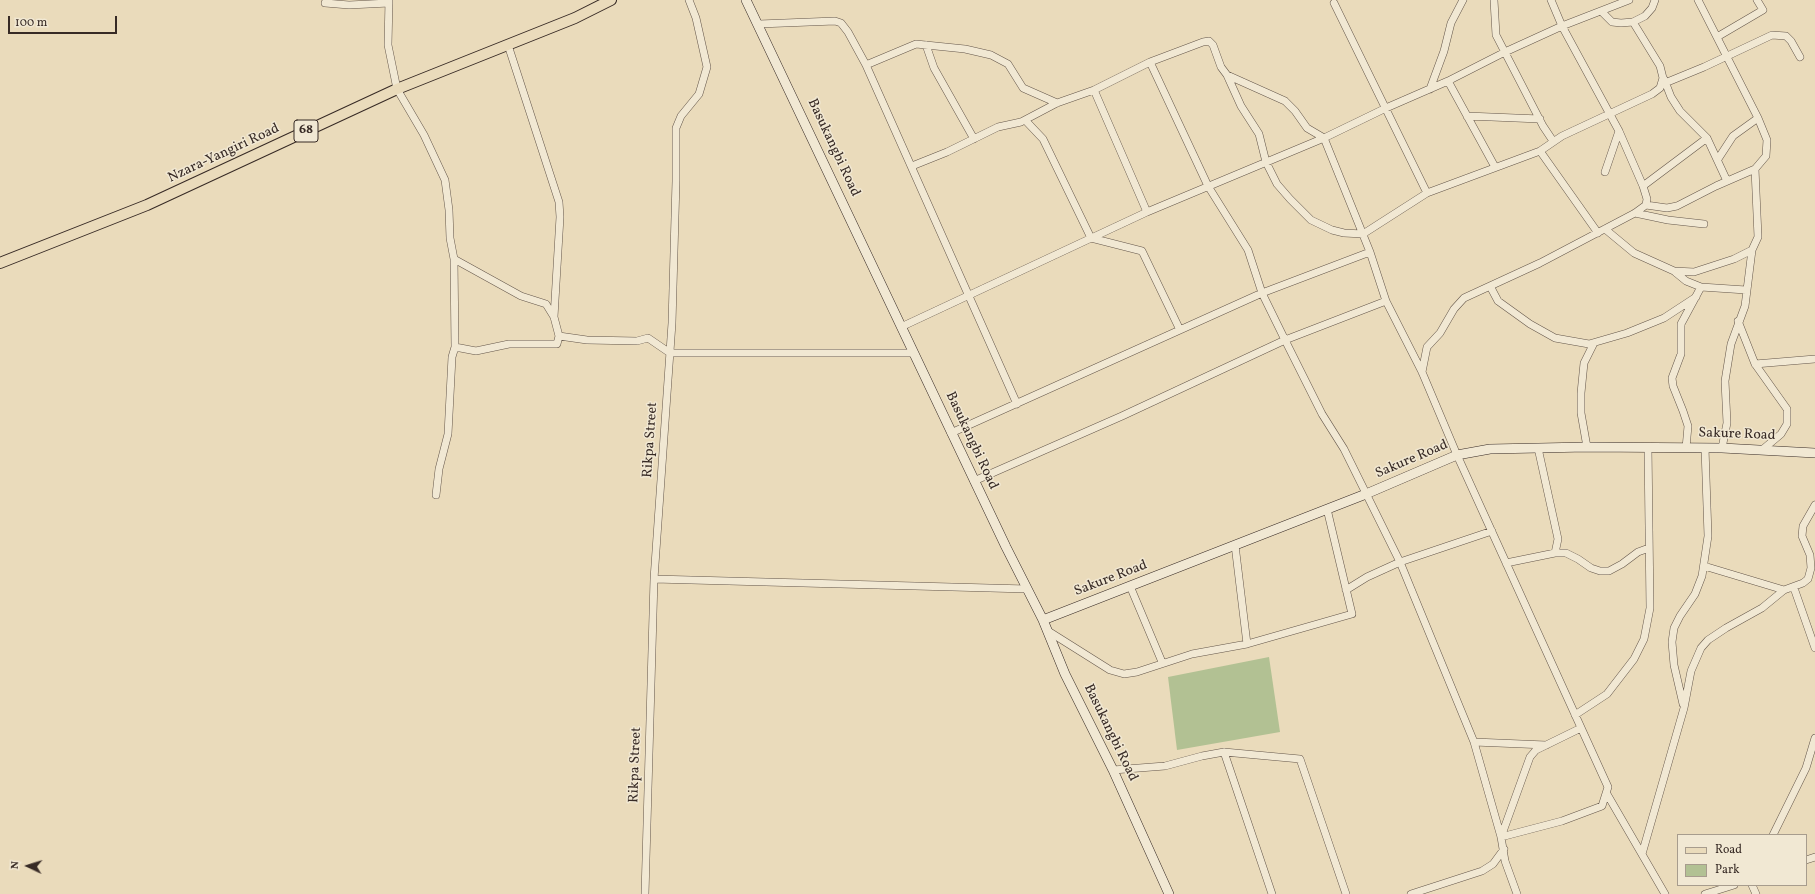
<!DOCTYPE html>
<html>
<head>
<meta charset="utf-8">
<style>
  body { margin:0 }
  #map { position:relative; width:1815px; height:894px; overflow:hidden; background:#eadbbb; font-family:Vollkorn,serif }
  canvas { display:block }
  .legend { position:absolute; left:1677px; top:834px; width:130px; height:52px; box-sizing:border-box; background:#f1e8d3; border:1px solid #a79c8d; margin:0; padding:5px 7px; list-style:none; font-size:12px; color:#372a25 }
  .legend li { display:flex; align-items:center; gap:8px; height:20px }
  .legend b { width:20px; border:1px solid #a79c8d }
  .north { position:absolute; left:8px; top:846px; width:40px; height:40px; -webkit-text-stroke:3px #f1e8d3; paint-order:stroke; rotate:274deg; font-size:11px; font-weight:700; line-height:16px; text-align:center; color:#372a25 }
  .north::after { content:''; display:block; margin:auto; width:14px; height:18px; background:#372a25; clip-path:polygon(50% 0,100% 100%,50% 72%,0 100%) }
  .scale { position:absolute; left:8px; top:16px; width:109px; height:18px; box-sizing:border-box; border:2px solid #372a25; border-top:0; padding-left:5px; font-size:12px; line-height:14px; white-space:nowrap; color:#372a25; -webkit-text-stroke:3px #f1e8d3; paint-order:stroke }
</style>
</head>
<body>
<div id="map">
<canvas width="1815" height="894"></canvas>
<ul class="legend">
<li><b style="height:5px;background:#eadbbb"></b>Road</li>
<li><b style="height:11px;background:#b2c193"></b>Park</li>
</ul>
<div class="north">N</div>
<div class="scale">100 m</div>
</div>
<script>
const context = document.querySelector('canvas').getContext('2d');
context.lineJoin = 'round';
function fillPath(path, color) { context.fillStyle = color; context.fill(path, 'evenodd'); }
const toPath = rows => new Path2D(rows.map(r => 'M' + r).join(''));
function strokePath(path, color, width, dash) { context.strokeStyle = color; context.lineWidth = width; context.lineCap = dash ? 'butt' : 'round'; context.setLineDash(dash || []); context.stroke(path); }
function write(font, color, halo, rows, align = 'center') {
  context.font = font + ' Vollkorn,serif'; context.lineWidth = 3; context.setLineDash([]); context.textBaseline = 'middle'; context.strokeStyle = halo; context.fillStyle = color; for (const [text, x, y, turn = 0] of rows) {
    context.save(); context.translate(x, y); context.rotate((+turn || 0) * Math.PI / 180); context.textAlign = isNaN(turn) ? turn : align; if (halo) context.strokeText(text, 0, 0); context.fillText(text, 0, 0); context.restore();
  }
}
const green = toPath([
  [1269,657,1280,732,1177,750,1168,677]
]);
const street = toPath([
  [389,0,388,45,397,89,424,135,445,180,449,210,450,238,454,259,521,296,546,304,554,317,559,336,587,340,637,341,648,338,670,353,914,353],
  [1494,0,1496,35,1543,126,1553,141],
  [325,3,349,5,389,3],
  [1334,3,1427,193],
  [1602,12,1612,22,1621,23,1633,22,1645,16,1652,8,1655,0],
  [759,24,835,21,841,23,848,32,866,65,916,44,965,49,991,55,1008,64,1023,88,1057,103],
  [1717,37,1763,10,1757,0],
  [508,45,559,202,560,217,554,317],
  [926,45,934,68,974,139],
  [1150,62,1208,186,1248,250,1262,293,1285,340,1322,414,1344,449,1400,562,1474,742,1501,837,1505,861,1517,894],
  [866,65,1017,404],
  [1227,75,1241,106,1259,134,1266,162,1277,184,1290,199,1311,220,1332,230,1344,233,1363,234,1427,193,1540,151,1562,136,1652,94,1660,88,1663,78,1660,66,1633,22],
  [1664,79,1671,97,1680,111,1707,138,1727,181],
  [1448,81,1495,167],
  [1665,83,1704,67,1772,35,1786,36,1791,41,1800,57],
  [1430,89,1444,51,1451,23,1463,0],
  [1094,90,1147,212],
  [1467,116,1540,119],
  [1025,120,1043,139,1091,238,1142,251,1180,330],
  [1540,151,1598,233],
  [1718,159,1733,136,1758,118],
  [912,166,947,152,998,127,1021,122,1057,103,1094,90,1150,62,1203,42,1209,41,1213,45,1221,67,1227,75,1285,101,1295,111,1307,128,1324,138,1370,252,1386,301,1422,372,1457,455,1608,787,1602,806,1562,821,1501,837],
  [1605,172,1619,131],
  [1643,186,1707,138],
  [1646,205,1667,208,1677,206,1716,186,1755,169,1766,156,1767,140,1758,118,1698,0],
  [1635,213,1668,220,1704,224],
  [1605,229,1634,253,1674,271,1694,272,1734,259,1752,250],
  [1675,272,1686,281,1701,287,1746,290],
  [1490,286,1498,301,1530,324,1555,338,1589,344,1627,333,1664,318,1696,297],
  [1738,321,1755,364,1787,409,1787,424,1781,434,1762,450],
  [901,327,1147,212,1324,138,1386,108,1448,81,1505,52,1562,26,1629,0],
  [455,347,476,351,509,344,557,344,559,336],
  [1755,364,1815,359],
  [1422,372,1427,347,1440,333,1454,309,1464,298,1540,263,1635,213,1646,205,1647,199,1643,186,1619,131,1562,26,1551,0],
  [951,433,1262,293,1370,252],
  [1587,447,1581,413,1581,393,1584,363,1594,343],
  [1538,448,1558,539,1555,553],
  [1686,448,1688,426,1683,411,1673,386,1672,378,1681,354,1681,324,1701,287],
  [1722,448,1727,423,1725,381,1731,344,1745,306,1752,250,1758,237,1755,169],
  [974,481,1122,416,1285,340,1386,301],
  [436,495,439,469,448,434,452,357,455,347,454,259],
  [1235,545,1247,644],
  [1506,563,1555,553,1566,553,1578,559,1591,568,1600,571,1609,571,1622,564,1638,552,1649,548],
  [1704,566,1784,590],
  [654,579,1027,589],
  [1130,586,1162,662],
  [1794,588,1815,648],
  [1346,590,1367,577,1400,562,1492,531],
  [1048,631,1110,670,1124,674,1137,672,1192,654,1247,644,1352,614,1327,509],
  [1683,704,1674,665,1672,642,1674,628,1680,616,1695,594,1702,576,1708,536,1705,448],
  [1575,715,1607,694,1634,659,1644,639,1650,608,1648,447],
  [1474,742,1546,745],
  [1224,752,1272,894],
  [1113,770,1165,766,1202,756,1224,752,1300,759,1346,894],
  [1607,794,1665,894],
  [1773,835,1806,768,1815,738],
  [1501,837,1530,757,1536,750,1581,728],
  [1642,854,1684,708,1691,671,1701,648,1708,640,1726,628,1762,608,1784,590,1803,583,1808,579,1811,568,1810,555,1802,536,1803,526,1815,505],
  [1806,860,1815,857],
  [1752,885,1756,894],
  [645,894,654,579,672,323,676,181,676,128,681,116,699,94,707,67,696,18,689,0],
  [1411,894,1482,871,1493,864,1504,849],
  [1705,894,1734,885]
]);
const secondary = toPath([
  [746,0,1006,547,1043,620,1065,674,1113,770,1169,894],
  [1043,620,1366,494,1457,455,1490,449,1587,447,1722,448,1815,453]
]);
const primary = toPath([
  [0,263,147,205,397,89,575,18,611,0]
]);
const shields = [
  [306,131,24]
];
const shieldNames = [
  ["68",306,131]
];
const streetNames = [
  ["Basukangbi Road",833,148,65],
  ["Nzara-Yangiri Road",224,154,-25],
  ["Sakure Road",1737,435,2],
  ["Rikpa Street",651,440,-86],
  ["Basukangbi Road",971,441,65],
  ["Sakure Road",1412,460,-23],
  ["Sakure Road",1111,579,-21],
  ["Basukangbi Road",1110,733,64],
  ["Rikpa Street",636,765,-88]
];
fillPath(green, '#b2c193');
strokePath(street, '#64564a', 8);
strokePath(secondary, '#372a25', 10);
strokePath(primary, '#372a25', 12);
strokePath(street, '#f1e8d3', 7);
strokePath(secondary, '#f1e8d3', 9);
strokePath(primary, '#eadbbb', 10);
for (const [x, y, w] of shields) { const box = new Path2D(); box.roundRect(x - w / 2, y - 11, w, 22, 3); context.fillStyle = '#f1e8d3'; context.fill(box); strokePath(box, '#372a25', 1); }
write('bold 13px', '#372a25', null, shieldNames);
write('14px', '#372a25', '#f1e8d3', streetNames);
</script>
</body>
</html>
